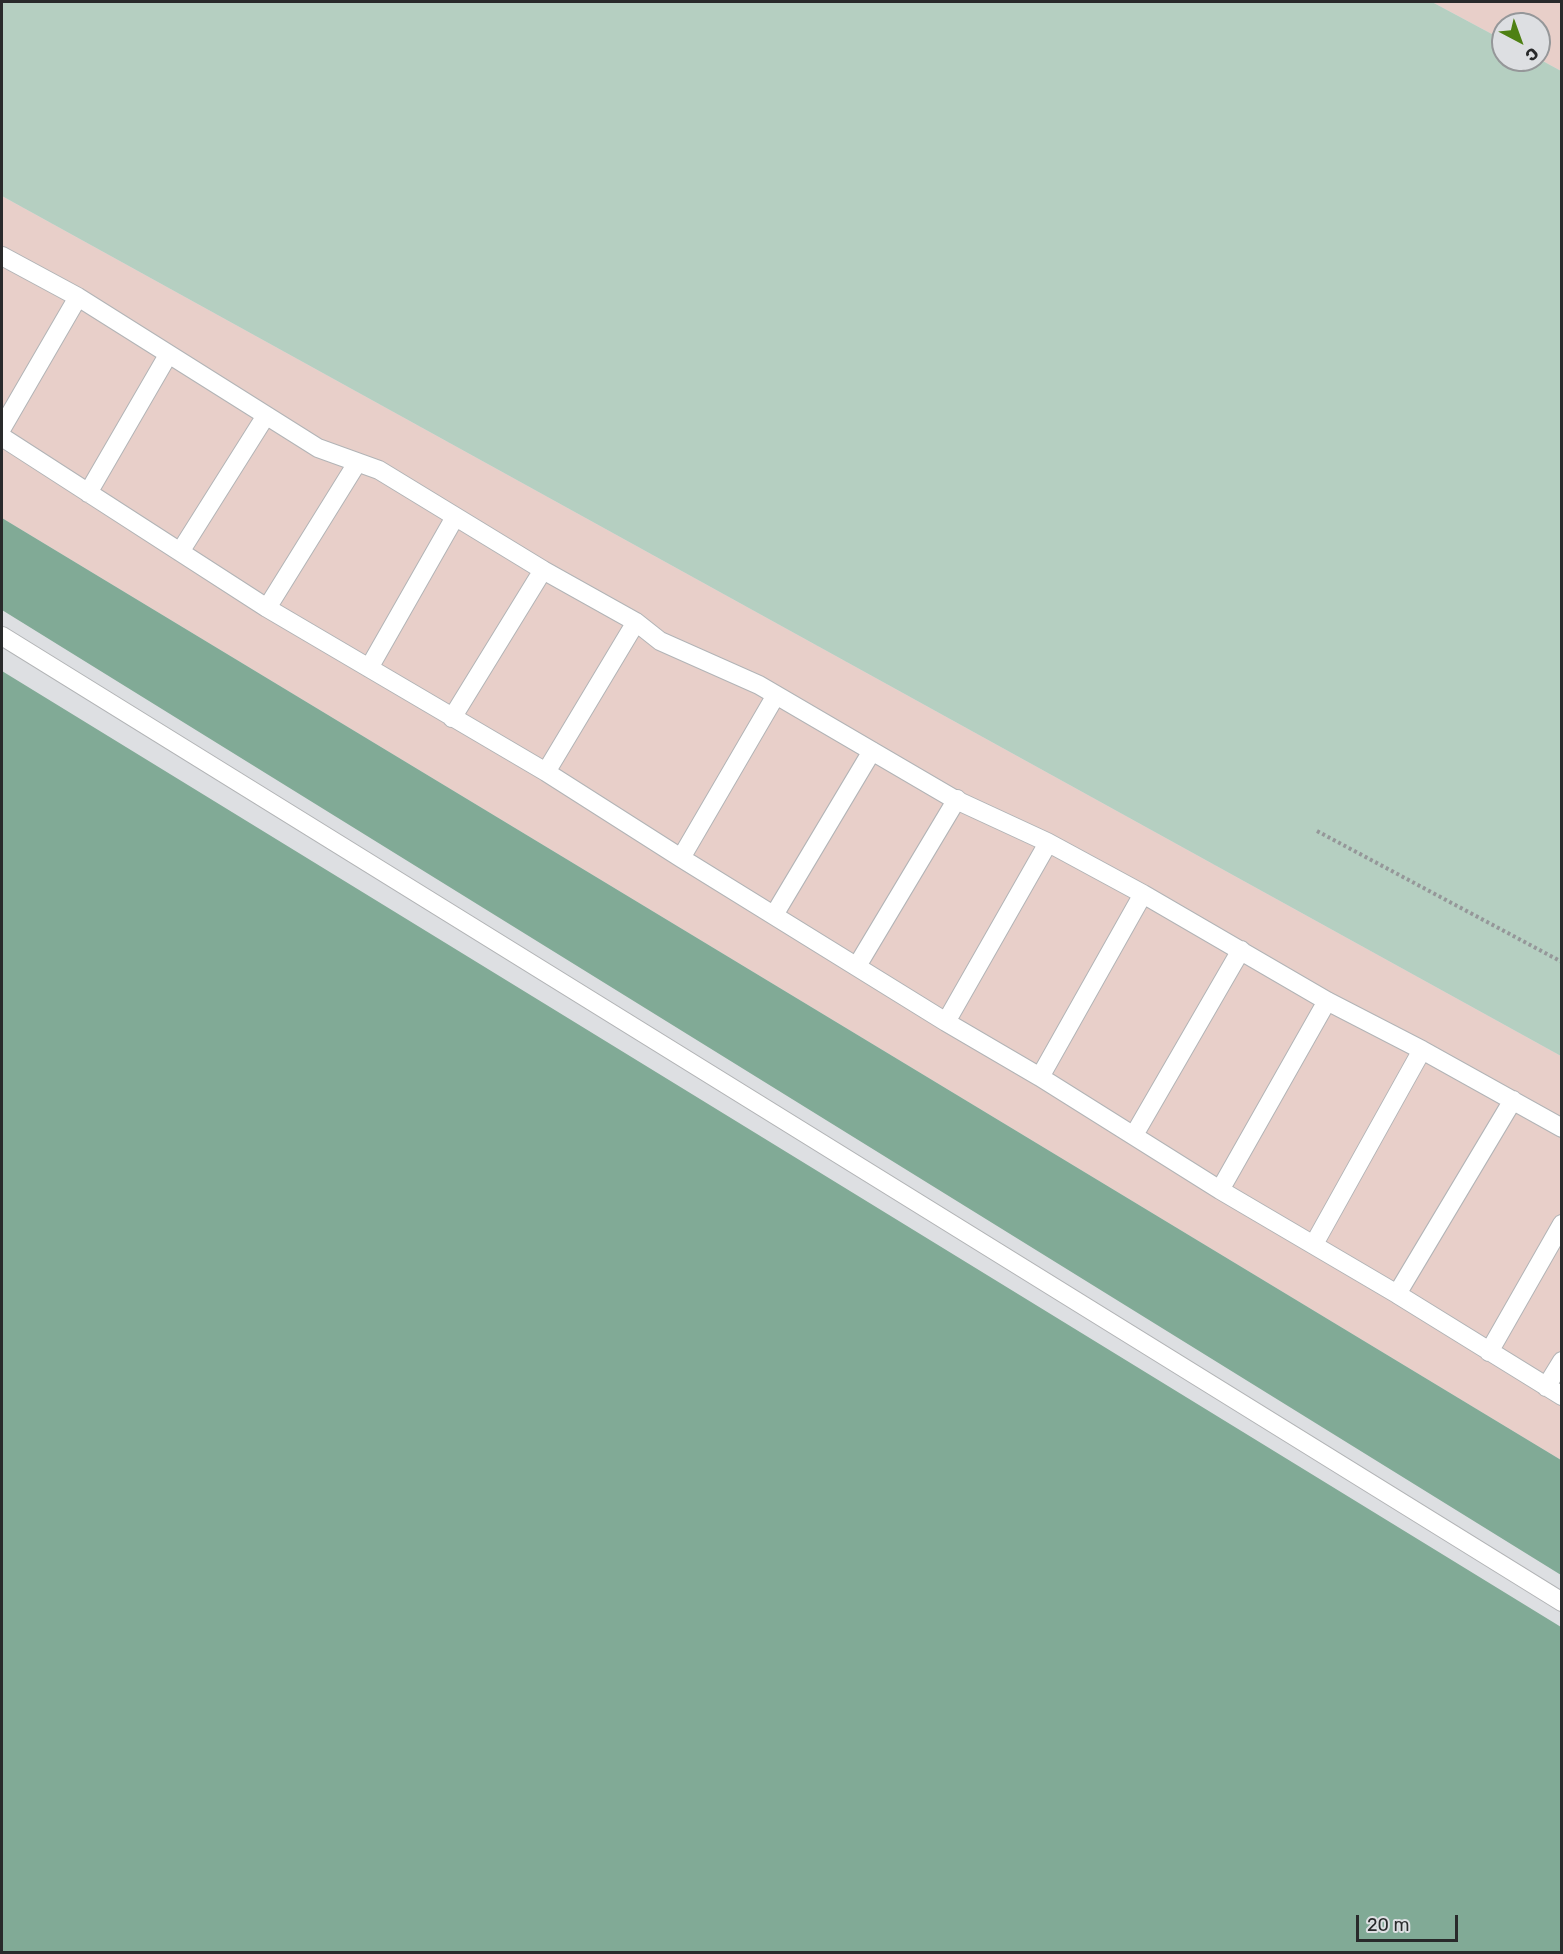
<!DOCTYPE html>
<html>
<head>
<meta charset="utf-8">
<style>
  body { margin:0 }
  #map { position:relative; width:1563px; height:1954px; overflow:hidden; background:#dddfe2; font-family:Rubik,sans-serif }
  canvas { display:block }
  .frame { position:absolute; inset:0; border:3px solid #292a2b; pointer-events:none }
  .north { position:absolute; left:1491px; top:12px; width:60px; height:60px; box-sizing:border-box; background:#dddfe2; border:2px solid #959799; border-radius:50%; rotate:139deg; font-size:16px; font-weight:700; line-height:24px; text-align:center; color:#292a2b }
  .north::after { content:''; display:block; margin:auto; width:21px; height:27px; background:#4e8013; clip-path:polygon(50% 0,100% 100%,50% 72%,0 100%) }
  .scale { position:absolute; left:1356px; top:1915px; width:102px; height:27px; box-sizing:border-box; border:3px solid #292a2b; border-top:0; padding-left:8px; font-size:18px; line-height:21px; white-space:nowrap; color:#292a2b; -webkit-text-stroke:4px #dddfe2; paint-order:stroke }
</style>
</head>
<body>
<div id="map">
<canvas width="1563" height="1954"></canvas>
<div class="frame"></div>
<div class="north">С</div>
<div class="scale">20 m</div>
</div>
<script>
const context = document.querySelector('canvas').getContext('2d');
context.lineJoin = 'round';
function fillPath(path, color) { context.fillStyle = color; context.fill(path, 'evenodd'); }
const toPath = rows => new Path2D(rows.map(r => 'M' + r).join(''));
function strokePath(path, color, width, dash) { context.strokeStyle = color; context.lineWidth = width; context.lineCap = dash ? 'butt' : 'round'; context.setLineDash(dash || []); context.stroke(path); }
const industrial = toPath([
  [1432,2,1561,2,1561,71,1539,59,1539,24,1503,24,1503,40],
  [2,196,1561,1056,1561,1460,2,518]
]);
const green = toPath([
  [2,2,1432,2,1503,40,1503,60,1539,59,1561,71,1561,1056,2,196]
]);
const forest = toPath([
  [2,518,1561,1460,1561,1575,2,610],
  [2,671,1561,1627,1561,1952,2,1952]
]);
const path = toPath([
  [1317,831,1562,962]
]);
const lane = toPath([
  [2,256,78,297,318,448,379,470,543,570,636,622,660,641,759,685,954,799,1047,842,1143,894,1327,1001,1422,1050,1562,1128],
  [2,428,78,297],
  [2,437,267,608,546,772,681,858,946,1022,1040,1077,1220,1190,1397,1294,1562,1396],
  [88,493,168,355],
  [180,552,265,417],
  [267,608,357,463],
  [2,636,1562,1602],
  [369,668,455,517],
  [452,718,543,570],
  [546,772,636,622],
  [681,858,776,695],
  [774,915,872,751],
  [857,966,957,799],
  [946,1022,1048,843],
  [1040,1077,1143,894],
  [1134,1135,1241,950],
  [1220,1190,1327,1001],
  [1314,1244,1422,1050],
  [1397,1294,1513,1100],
  [1489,1352,1562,1224],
  [1546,1387,1562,1361]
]);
fillPath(industrial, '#e8cfc9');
fillPath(green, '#b5cfc1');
fillPath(forest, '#81aa96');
strokePath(lane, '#b2b4b6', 20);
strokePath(path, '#959799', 4, [3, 3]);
strokePath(lane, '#fff', 18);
</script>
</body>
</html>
